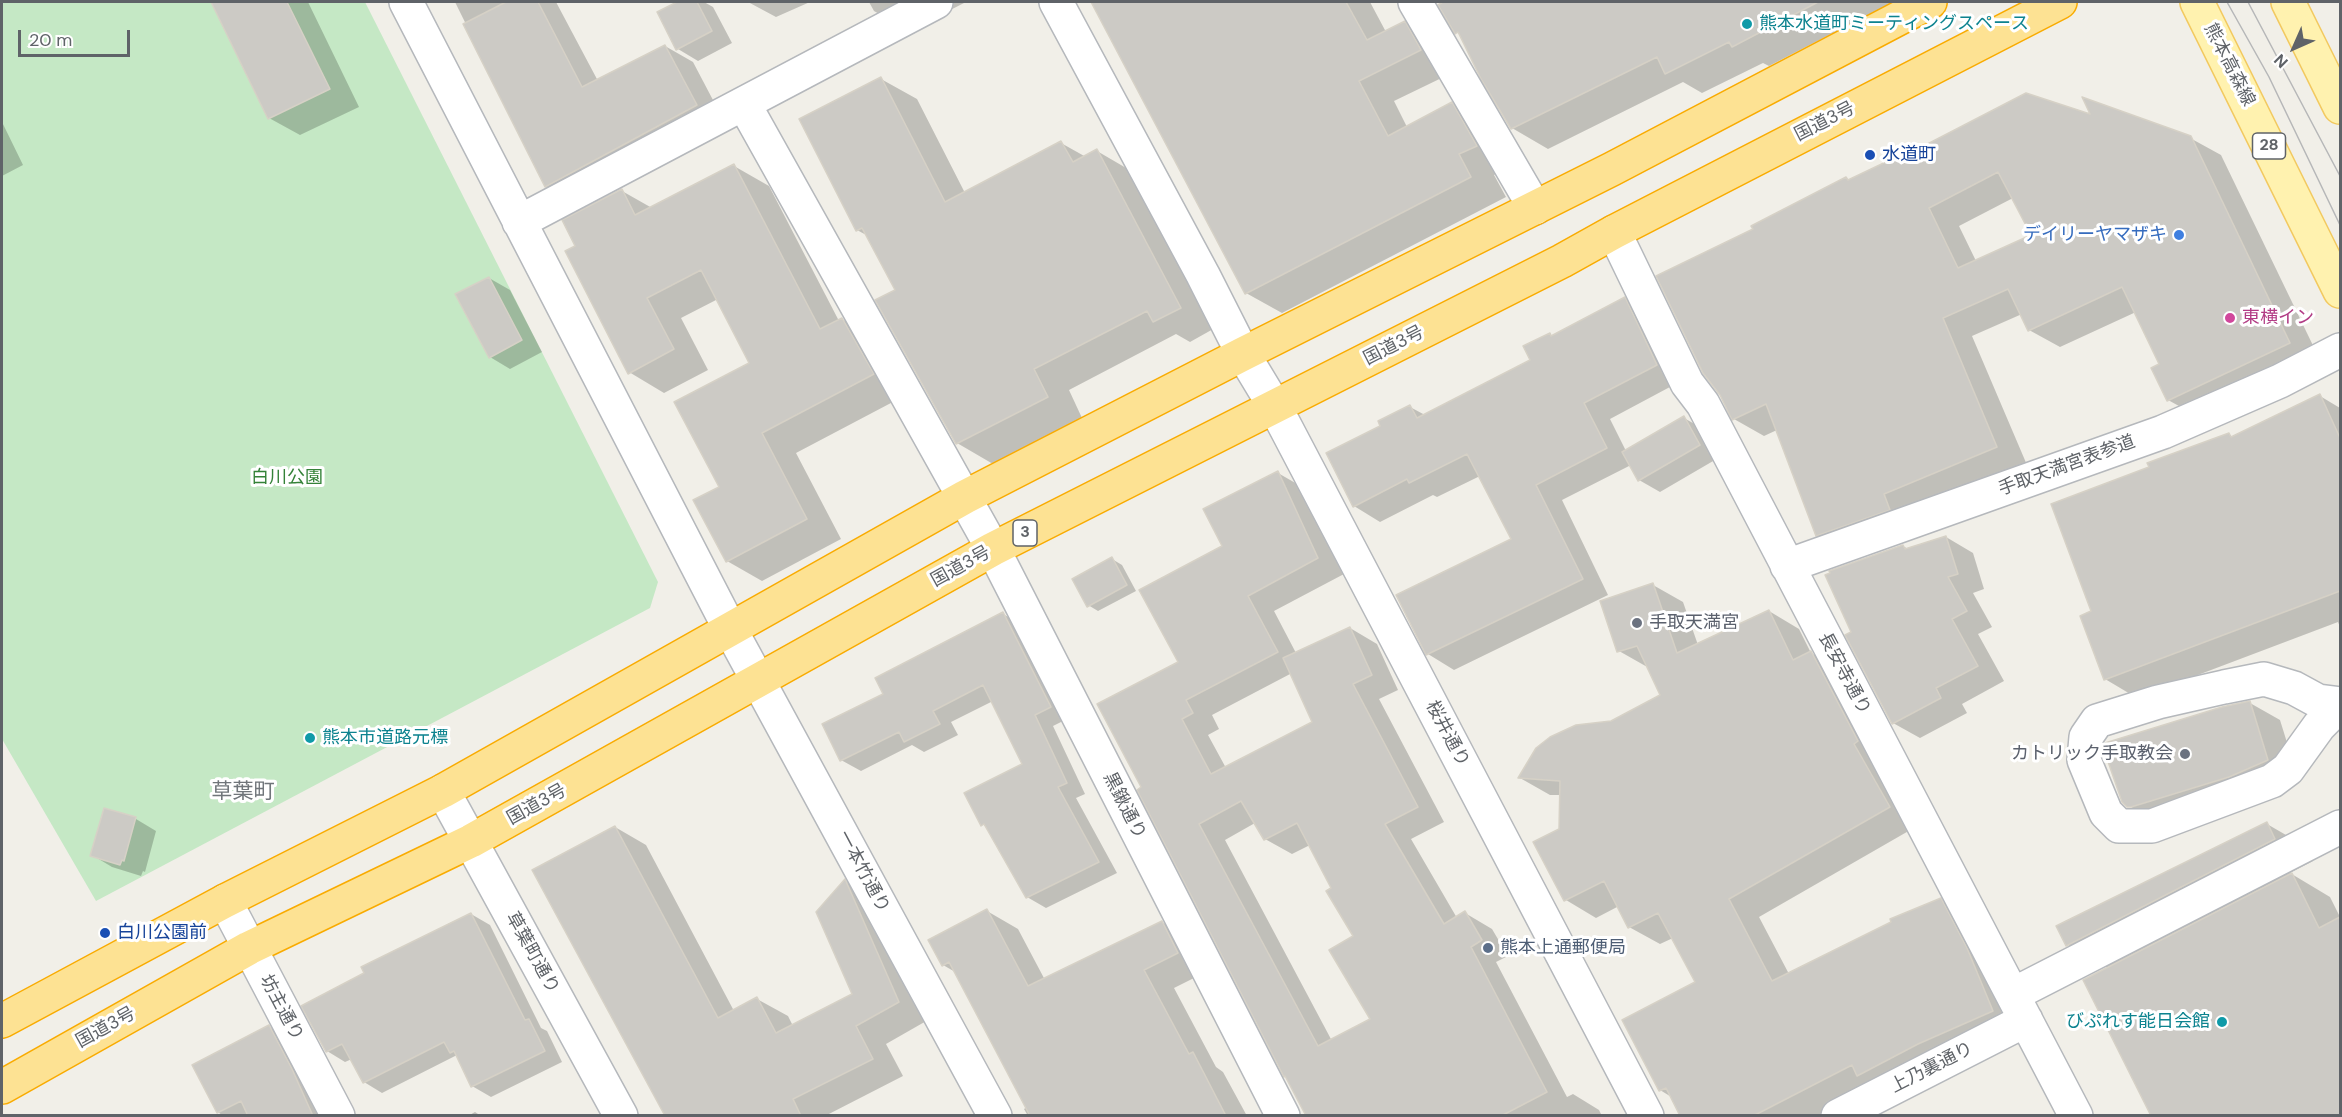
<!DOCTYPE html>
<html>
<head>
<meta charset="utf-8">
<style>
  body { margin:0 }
  #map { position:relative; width:2342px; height:1117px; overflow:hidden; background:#f1efe8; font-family:"DM Sans",sans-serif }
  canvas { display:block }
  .frame { position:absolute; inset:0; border:3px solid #5f6368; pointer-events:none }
  .north { position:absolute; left:2264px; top:18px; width:60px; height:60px; -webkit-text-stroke:4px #fff; paint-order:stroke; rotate:225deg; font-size:16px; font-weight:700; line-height:24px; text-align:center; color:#5f6368 }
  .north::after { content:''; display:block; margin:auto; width:21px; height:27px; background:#5f6368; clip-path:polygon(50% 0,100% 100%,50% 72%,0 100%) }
  .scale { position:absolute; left:18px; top:30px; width:112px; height:27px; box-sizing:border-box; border:3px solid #5f6368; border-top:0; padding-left:8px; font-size:18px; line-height:21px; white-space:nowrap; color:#5f6368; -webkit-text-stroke:4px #fff; paint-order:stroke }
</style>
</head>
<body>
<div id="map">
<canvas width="2342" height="1117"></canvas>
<div class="frame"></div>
<div class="north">N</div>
<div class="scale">20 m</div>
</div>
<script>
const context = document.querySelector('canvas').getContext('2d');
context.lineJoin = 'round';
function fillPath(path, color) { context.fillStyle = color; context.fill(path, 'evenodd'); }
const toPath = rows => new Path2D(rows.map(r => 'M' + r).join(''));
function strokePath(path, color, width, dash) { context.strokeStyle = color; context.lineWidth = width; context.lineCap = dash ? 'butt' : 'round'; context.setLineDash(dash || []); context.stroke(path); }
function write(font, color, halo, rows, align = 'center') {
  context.font = font + ' "DM Sans","Noto Sans JP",sans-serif'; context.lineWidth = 6; context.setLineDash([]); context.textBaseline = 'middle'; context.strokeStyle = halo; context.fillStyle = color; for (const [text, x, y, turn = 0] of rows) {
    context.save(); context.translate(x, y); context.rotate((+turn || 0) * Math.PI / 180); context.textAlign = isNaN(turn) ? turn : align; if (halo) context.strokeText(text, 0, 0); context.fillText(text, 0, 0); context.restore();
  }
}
const green = toPath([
  [2,2,365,2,658,582,650,608,96,901,2,739]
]);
const shadow = toPath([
  [213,2,308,2,359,107,300,135,269,118],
  [455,2,556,2,598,81,665,46,693,62,724,121,574,202,546,186],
  [680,2,704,2,713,7,732,43,698,61,678,49,659,13],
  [748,2,810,2,776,17],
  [869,2,966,2,909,31,874,11],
  [1092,2,1370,2,1386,32,1405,23,1440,44,1456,71,1394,101,1407,127,1452,104,1487,125,1512,166,1494,175,1506,197,1282,313,1246,293],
  [1445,2,1893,2,1769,66,1763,63,1702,93,1683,82,1548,149,1512,128,1462,36,1456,32],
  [881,79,917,99,965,193,1061,143,1086,157,1097,151,1133,172,1215,328,1190,342,1176,334,1069,390,1082,418,993,464,957,443,897,291,868,236,857,230],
  [2093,117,2190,138,2221,155,2320,360,2199,417,2168,400,2161,365,2136,312,2060,347,2029,330,2022,314,1972,336,2027,465,1848,552,1817,535,1777,430,1764,436,1734,419,1755,229,1846,179,1849,181,1913,153],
  [2013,198,2033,236,1976,261,1959,226],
  [2,122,23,165,2,176],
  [734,166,769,186,839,321,842,319,877,340,908,394,796,453,841,539,762,581,727,561,721,488,751,363,718,299,681,318,708,370,664,393,629,372,577,246,622,191,652,208],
  [489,278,510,290,542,352,510,369,490,357],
  [1625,299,1651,314,1683,380,1610,419,1626,451,1684,418,1705,430,1720,457,1660,492,1639,480,1631,465,1562,500,1608,595,1454,670,1428,654,1513,539,1480,476,1437,497,1433,495,1380,522,1354,506,1382,427,1410,407,1425,415,1532,360,1550,335,1553,337],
  [2320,396,2340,408,2340,627,2338,622,2137,698,2105,679,2093,612,2151,468,2229,435,2234,437],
  [1278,473,1304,488,1344,574,1274,611,1296,653,1350,628,1377,644,1398,690,1379,699,1444,822,1411,839,1457,918,1465,913,1492,929,1508,956,1496,962,1567,1097,1573,1094,1599,1110,1602,1116,1308,1116,1143,788,1180,662,1224,546],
  [1292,673,1314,723,1226,768,1208,735,1219,729,1212,715],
  [1255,823,1265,839,1292,854,1310,845,1355,936,1372,1020,1332,1041,1225,840],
  [1946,537,1973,553,1984,589,1973,593,1992,627,1978,634,2004,681,1962,704,1967,713,1920,738,1893,723,1853,632,1903,546,1908,549],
  [1112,559,1122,565,1136,591,1098,611,1088,605],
  [1653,585,1683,602,1698,645,1769,611,1799,629,1811,653,1842,670,1919,825,1759,917,1789,974,1940,900,1971,917,2023,1028,1876,1085,1816,1116,1682,1116,1673,1098,1660,1090,1697,983,1673,938,1660,944,1629,927,1619,906,1596,918,1566,900,1535,843,1561,830,1561,795,1550,795,1520,778,1611,723,1662,696,1649,668,1619,651],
  [1003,614,1022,625,1069,718,1053,726,1085,794,1076,798,1117,873,1046,908,1027,897,989,828,982,824,1024,765,993,701,951,722,958,735,924,752,912,745,861,771,841,760,885,695],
  [2250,703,2280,720,2298,778,2158,824,2123,802,2105,750],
  [105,810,136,819,156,831,145,872,143,871,141,876,112,867,92,855],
  [2267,824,2305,846,2313,861,2290,873,2330,897,2340,917,2340,1116,2153,1116,2108,968,2068,945],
  [615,827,646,845,734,1011,757,999,788,1016,793,1026,854,995,845,881,875,898,928,1020,886,1044,903,1076,825,1116,666,1116],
  [987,911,1018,929,1045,980,1162,922,1193,940,1208,971,1174,988,1216,1067,1223,1072,1247,1116,1028,1116,1024,1109,1027,1107,957,973,943,965],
  [471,914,490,925,541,1028,547,1031,562,1062,491,1097,472,1086,457,1055,382,1093,364,1082,352,1059,345,1062,327,1051],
  [269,1027,290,1039,328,1116,223,1116,218,1112],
  [475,1112,481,1116,468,1116]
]);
const building = toPath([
  [211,2,287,2,330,89,268,119,211,2],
  [506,2,538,2,582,87,665,45,697,105,545,187,463,24,506,2],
  [677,2,697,2,712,31,676,50,657,12,677,2],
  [1091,2,1346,2,1367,40,1405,21,1421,50,1359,81,1388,136,1452,102,1477,146,1459,154,1471,177,1245,294,1091,2],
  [1443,2,1818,2,1732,47,1729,42,1665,74,1657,57,1511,129,1481,79,1458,32,1455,34,1438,5,1443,2],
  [881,77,945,202,1061,141,1073,162,1097,149,1181,308,1153,322,1147,311,1034,369,1048,397,956,444,875,300,895,290,862,228,856,231,799,119,881,77],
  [2026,93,2090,114,2082,97,2191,136,2290,343,2167,401,2151,368,2159,364,2122,287,2028,331,2008,289,1943,318,1997,447,1884,494,1890,510,1816,536,1766,404,1732,420,1720,395,1703,373,1656,276,1753,229,1751,226,1846,177,1848,180,1911,150,1912,152,2026,93],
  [1998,172,2031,235,1958,268,1929,208,1998,172],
  [734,164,820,329,842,318,874,374,762,433,807,519,726,562,693,500,719,487,674,402,749,363,701,270,647,298,674,349,628,374,565,251,575,246,562,220,622,189,635,215,734,164],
  [489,277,522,340,489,358,455,294,489,277],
  [1625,297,1657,365,1584,403,1607,448,1536,485,1583,579,1426,655,1396,595,1511,539,1467,454,1409,483,1407,479,1353,507,1326,453,1380,426,1378,421,1410,405,1417,418,1530,360,1523,346,1550,333,1551,336,1625,297],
  [2320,394,2340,438,2340,591,2104,680,2080,616,2091,611,2051,504,2149,467,2147,463,2229,433,2231,437,2320,394],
  [1684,416,1700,445,1638,481,1622,452,1684,416],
  [1278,471,1318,558,1248,596,1278,652,1186,700,1193,713,1182,719,1211,774,1312,722,1283,658,1350,627,1372,675,1353,684,1418,807,1385,824,1444,924,1465,911,1482,940,1471,947,1547,1092,1501,1116,1306,1116,1285,1076,1284,1077,1137,790,1141,787,1097,704,1178,662,1139,590,1222,546,1203,509,1278,471],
  [1241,801,1264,840,1297,823,1331,888,1326,891,1353,936,1329,950,1370,1019,1318,1046,1199,824,1241,801],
  [1946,536,1958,574,1948,577,1967,611,1952,619,1978,666,1936,688,1941,698,1892,724,1845,635,1851,632,1825,575,1830,573,1829,571,1903,545,1905,549,1946,536],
  [1112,557,1127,585,1087,607,1072,579,1112,557],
  [1653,583,1677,653,1769,610,1793,660,1811,651,1858,741,1854,744,1890,807,1729,899,1772,981,1891,922,1890,919,1941,898,1967,948,1993,1011,1918,1044,1857,1076,1852,1065,1753,1116,1680,1116,1666,1088,1659,1091,1622,1020,1695,982,1658,913,1628,928,1604,881,1564,901,1533,842,1559,829,1560,781,1518,778,1536,748,1550,737,1576,725,1611,721,1660,695,1637,646,1617,652,1600,601,1653,583],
  [1003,612,1051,707,1035,715,1067,783,1058,787,1099,862,1026,898,984,824,981,826,964,793,1022,764,983,685,933,711,940,724,904,742,899,732,840,761,822,724,883,694,875,678,1003,612],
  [2250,701,2268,760,2229,777,2131,807,2127,807,2122,802,2104,750,2105,743,2222,707,2250,701],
  [104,808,136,817,124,861,122,860,120,865,90,856,104,808],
  [2267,822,2275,839,2066,946,2056,926,2267,822],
  [615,826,718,1018,757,997,776,1033,852,994,816,912,845,879,899,1002,856,1026,873,1059,793,1099,801,1116,665,1116,532,870,615,826],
  [2292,873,2319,928,2340,917,2340,1116,2151,1116,2083,980,2292,873],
  [987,909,1028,986,1162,921,1178,953,1144,970,1189,1054,1193,1052,1226,1116,1030,1116,949,962,942,966,928,940,987,909],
  [471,913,525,1020,529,1019,545,1051,471,1087,454,1051,450,1053,444,1042,363,1083,342,1044,326,1052,301,1006,364,973,361,967,471,913],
  [269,1025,292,1069,313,1116,248,1116,241,1101,217,1113,192,1065,269,1025]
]);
const minor = toPath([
  [406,2,730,629,995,1116],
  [1056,2,1203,275,1243,354,1275,407,1647,1116],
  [1415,2,1535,208],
  [744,104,993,549,1283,1116],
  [519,222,936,2],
  [1614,232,1687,383,1703,404,2076,1116],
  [1787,566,2163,432,2280,381,2340,350],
  [2340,704,2318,701,2294,688,2264,679,2224,687,2158,702,2097,721,2086,737,2084,760,2106,813,2119,826,2152,826,2272,781,2288,769,2319,726,2340,705],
  [443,791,621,1116],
  [225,901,338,1116],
  [2014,994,2340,827],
  [1838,1116,2026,1020]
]);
const major = toPath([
  [2197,2,2340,291],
  [2288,2,2340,107]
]);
const highway = toPath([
  [2,1021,225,901,443,791,965,497,1243,354,1612,169,1930,2],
  [2,1087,249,948,471,841,993,549,1562,261,1614,232,2060,2]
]);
const tram = toPath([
  [2227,2,2269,77,2340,225],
  [2248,2,2340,176]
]);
const markers = [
  [1747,24,6,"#0f9aa8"],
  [1870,155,6,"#1a4fb4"],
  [2179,235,6,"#3f7fe0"],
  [2230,318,6,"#d1479c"],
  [1637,623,6,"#6b7280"],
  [310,738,6,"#0f9aa8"],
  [2185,754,6,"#6b7280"],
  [105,933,6,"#1a4fb4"],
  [1488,948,6,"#5c6f8a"],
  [2222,1022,6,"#0f9aa8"]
];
const shields = [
  [2269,146,33],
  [1025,533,24]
];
const shieldNames = [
  ["28",2269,146],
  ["3",1025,533]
];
const cultureNames = [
  ["熊本水道町ミーティングスペース",1759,24],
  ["熊本市道路元標",322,738],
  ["びぷれす能日会館",2210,1022,"right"]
];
const streetNames = [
  ["熊本高森線",2229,65,63],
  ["国道3号",1825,122,-27],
  ["国道3号",1394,346,-27],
  ["手取天満宮表参道",2067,466,-20],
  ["国道3号",961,567,-29],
  ["長安寺通り",1844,674,62],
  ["桜井通り",1447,734,62],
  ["国道3号",537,805,-29],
  ["黒鍬通り",1124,806,63],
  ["一本竹通り",863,872,62],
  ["草葉町通り",532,953,61],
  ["坊主通り",281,1008,62],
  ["国道3号",106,1028,-29],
  ["上乃裏通り",1932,1068,-27]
];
const transitNames = [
  ["水道町",1882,155],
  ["白川公園前",117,933]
];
const shopNames = [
  ["デイリーヤマザキ",2167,235]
];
const hotelNames = [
  ["東横イン",2242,318]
];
const parkNames = [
  ["白川公園",287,478]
];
const worshipNames = [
  ["手取天満宮",1649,623],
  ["カトリック手取教会",2173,754,"right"]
];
const serviceNames = [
  ["熊本上通郵便局",1500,948]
];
const quarterNames = [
  ["草葉町",243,792]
];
fillPath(green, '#c5e8c5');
fillPath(shadow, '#0003');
fillPath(building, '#cccac5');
strokePath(building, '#d6d1c6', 1.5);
strokePath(minor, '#b5b8bc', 36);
strokePath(major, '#f2c960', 36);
strokePath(highway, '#f9ab00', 36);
strokePath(minor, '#fff', 33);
strokePath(major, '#fff2af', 33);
strokePath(highway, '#fde293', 33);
strokePath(tram, '#b6b7b8', 1.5);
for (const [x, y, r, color] of markers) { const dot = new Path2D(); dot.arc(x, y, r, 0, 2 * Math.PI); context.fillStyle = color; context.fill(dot); strokePath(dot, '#fff', 2); }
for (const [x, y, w] of shields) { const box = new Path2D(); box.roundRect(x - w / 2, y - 13, w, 26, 4.5); context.fillStyle = '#fff'; context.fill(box); strokePath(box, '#5f6368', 1.5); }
write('bold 16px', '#5f6368', null, shieldNames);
write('18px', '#0d838f', '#fff', cultureNames, 'left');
write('18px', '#5f6368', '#fff', streetNames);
write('18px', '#164399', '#fff', transitNames, 'left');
write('18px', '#366cbe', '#fff', shopNames, 'right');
write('18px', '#b23c85', '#fff', hotelNames, 'left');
write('18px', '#348238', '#fff', parkNames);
write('18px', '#5b616d', '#fff', worshipNames, 'left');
write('18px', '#4e5e75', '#fff', serviceNames, 'left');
write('21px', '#70757a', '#fff', quarterNames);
</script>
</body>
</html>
